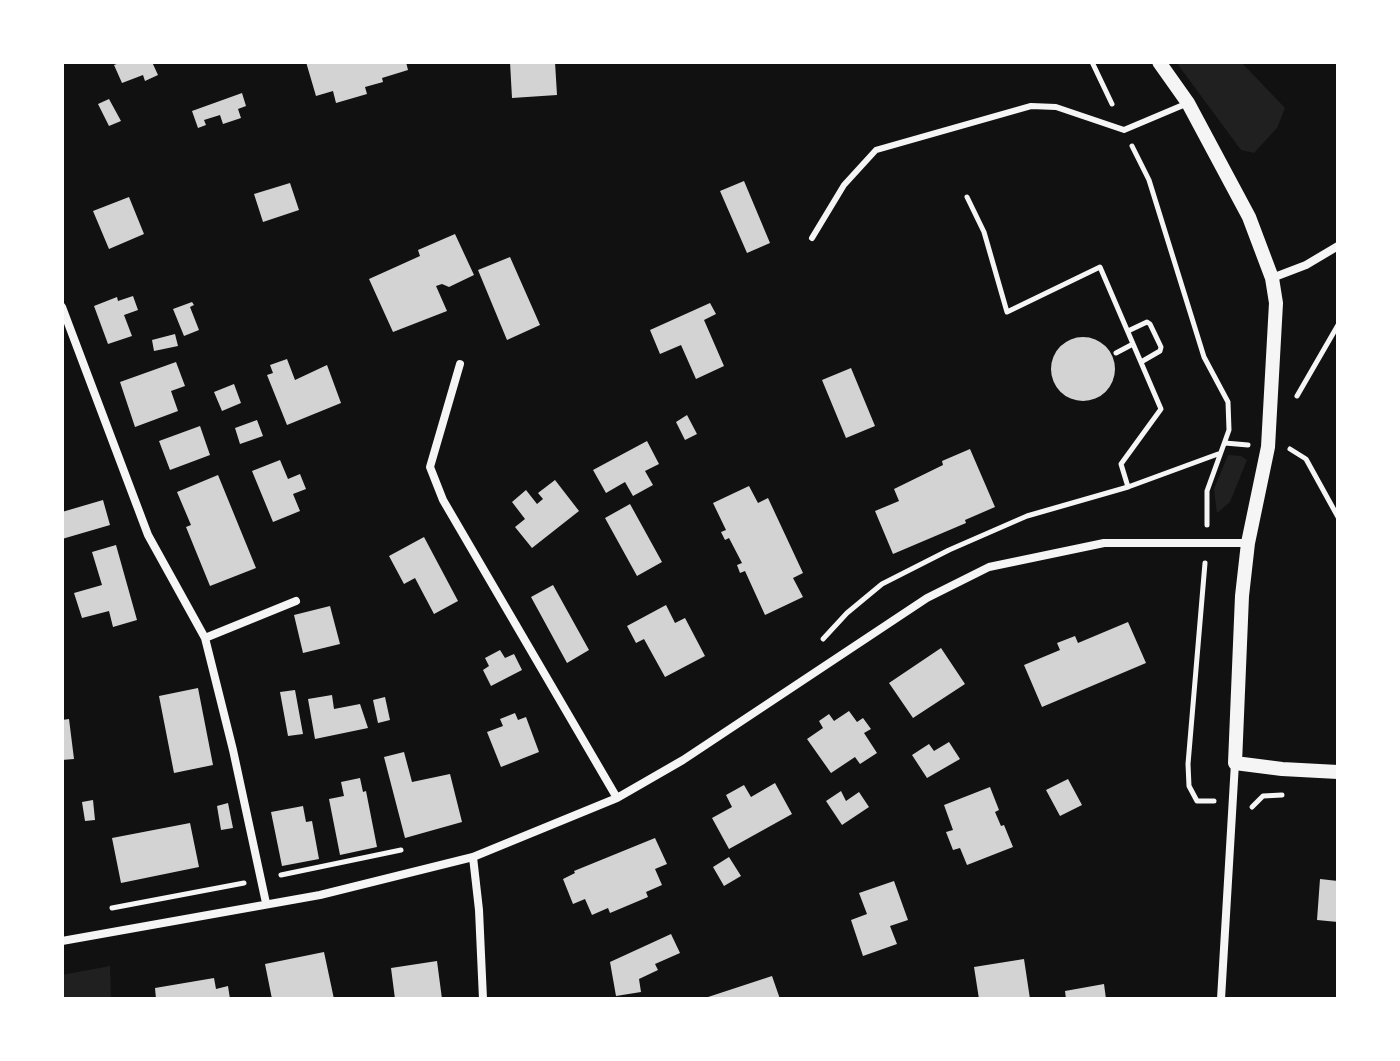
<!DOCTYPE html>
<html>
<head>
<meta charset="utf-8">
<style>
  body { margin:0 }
  #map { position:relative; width:1400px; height:1061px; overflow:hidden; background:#111; font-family:Manrope,sans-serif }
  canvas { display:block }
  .frame { position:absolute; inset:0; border:64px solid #fff; pointer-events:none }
</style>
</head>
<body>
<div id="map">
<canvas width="1400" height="1061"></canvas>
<div class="frame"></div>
</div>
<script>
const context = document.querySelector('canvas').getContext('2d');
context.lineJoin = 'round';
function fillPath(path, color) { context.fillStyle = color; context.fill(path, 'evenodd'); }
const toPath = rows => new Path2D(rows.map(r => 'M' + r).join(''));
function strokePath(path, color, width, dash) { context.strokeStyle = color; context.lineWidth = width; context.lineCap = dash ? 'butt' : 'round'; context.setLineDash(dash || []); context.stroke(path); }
const green = toPath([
  [1176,62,1241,62,1285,108,1277,128,1254,153,1241,150],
  [1228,455,1241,456,1247,460,1230,502,1217,513,1214,489],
  [110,966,111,999,62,999,62,975]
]);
const building = toPath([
  [122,62,152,62,158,75,145,81,143,75,122,83,114,65],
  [306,62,406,62,408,70,382,78,383,82,365,87,367,94,336,103,333,91,316,96],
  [510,62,555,62,557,95,512,98],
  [242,93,246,106,238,109,241,118,223,124,220,115,204,120,206,125,198,128,192,111],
  [109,99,121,121,109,126,98,104],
  [744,181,770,243,747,253,720,191],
  [290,183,299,210,263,222,254,194],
  [129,197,144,234,109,249,93,211],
  [455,234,474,275,449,287,442,284,436,286,447,311,393,332,369,279,420,256,418,250],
  [510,257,540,325,507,340,478,270],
  [133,296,138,310,124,315,132,336,108,344,94,306,117,297,118,301],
  [192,302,194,305,190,307,199,330,184,336,173,309],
  [710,303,716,314,704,320,724,366,696,379,681,345,660,354,650,330],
  [175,334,178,346,154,351,152,340],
  '1051 369a32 32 0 1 1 64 0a32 32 0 1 1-64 0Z',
  [287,359,295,380,327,365,341,403,287,425,267,375,273,373,270,365],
  [176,362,185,386,171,391,178,411,135,427,120,382],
  [851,368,875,426,846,438,822,380],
  [234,384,241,403,222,411,214,392],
  [687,415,697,434,685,440,676,422],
  [257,420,263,436,240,444,235,428],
  [200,426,210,455,170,470,159,441],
  [647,441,659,464,645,471,653,485,633,496,625,482,606,493,593,470],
  [970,449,995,507,965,520,966,523,893,554,875,511,899,501,894,489,943,465,942,461],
  [280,460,288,479,300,474,306,489,293,494,300,511,273,522,252,471],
  [218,475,256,568,210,586,186,527,191,525,177,492],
  [555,480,579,511,532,548,515,527,525,519,512,502,526,490,537,504,543,499,538,493],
  [749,486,758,503,768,498,803,573,793,578,803,597,765,615,745,571,740,573,737,565,742,563,729,538,725,540,721,532,726,530,713,503],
  [103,500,110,525,62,539,62,512],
  [630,504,662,562,637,576,605,518],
  [424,537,458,601,434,614,415,578,404,584,389,556],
  [116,545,137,620,113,627,109,611,82,618,74,593,102,585,92,552],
  [553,585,589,650,567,663,531,597],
  [666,605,675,623,685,618,705,656,665,677,644,639,636,643,627,626],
  [330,606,340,644,303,653,294,615],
  [1128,622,1146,663,1042,707,1024,665,1060,650,1057,643,1075,636,1078,643],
  [941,648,965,684,913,718,889,683],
  [500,650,505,658,514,654,522,670,491,686,483,670,489,666,485,658],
  [198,688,213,765,174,773,159,696],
  [295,690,303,734,288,736,280,692],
  [332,695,334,709,360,704,368,728,315,739,308,699],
  [385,697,390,720,378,723,373,700],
  [849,711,857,722,863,718,871,729,864,733,877,753,860,764,855,757,831,773,807,739,823,728,819,721,829,714,834,721],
  [515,713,518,720,526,717,539,752,501,767,487,732,503,726,500,719],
  [69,719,74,759,62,760,62,720],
  [949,742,960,759,927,778,912,755,929,744,934,751],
  [404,752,412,782,450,774,462,822,405,838,384,757],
  [360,778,363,792,366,791,377,847,340,855,329,799,344,796,341,782],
  [1068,779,1082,805,1060,816,1046,790],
  [775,783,792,814,729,849,712,818,732,807,726,795,744,785,751,797],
  [990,787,999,810,995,812,1001,826,1004,825,1013,847,967,865,960,848,953,850,946,832,953,830,944,805],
  [841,791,846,801,859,792,869,807,842,825,826,801],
  [93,800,95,820,85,821,82,802],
  [228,803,233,828,221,830,217,806],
  [303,806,306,822,312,821,319,859,282,866,271,812],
  [190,823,199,867,121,883,112,838],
  [655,838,667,864,655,869,662,885,646,892,648,897,610,913,608,908,592,915,585,899,573,904,563,879,575,873,574,871],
  [729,857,741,876,724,886,713,867],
  [1320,879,1338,881,1338,922,1317,920],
  [894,881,908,920,890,926,897,944,863,956,851,920,867,914,859,893],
  [671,934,680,953,655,964,658,970,639,979,641,992,616,996,610,962],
  [324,952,334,999,272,999,265,964],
  [1024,959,1030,999,979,999,974,967],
  [437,961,442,999,395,999,391,968],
  [772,976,780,999,705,999,705,998],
  [214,978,216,989,228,986,230,999,156,999,155,988],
  [1104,984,1106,999,1066,999,1065,991]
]);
const path = toPath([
  [1092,62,1112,104],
  [1132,146,1149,180,1204,357,1228,402,1229,430,1207,491,1207,525],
  [967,197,984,232,1007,312,1100,267,1161,409,1121,464,1128,487],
  [1128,331,1147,322,1150,324,1161,347,1160,351,1141,362],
  [1116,353,1133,344],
  [1297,396,1338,325],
  [1225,443,1248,445],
  [1290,449,1306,459,1338,517],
  [1205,563,1188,764,1189,786,1197,801,1214,801],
  [823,639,847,613,882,584,949,550,1027,516,1128,487,1218,454],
  [1252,807,1263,796,1282,795],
  [281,875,401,850],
  [112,908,244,883]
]);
const service = toPath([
  [812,238,844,185,876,150,1031,106,1056,107,1124,130,1188,103]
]);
const minor = toPath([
  [1272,278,1306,265,1338,246],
  [62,307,148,535,205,638,233,750,266,903],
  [460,364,430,467,443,500,617,798],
  [205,638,296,601],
  [473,857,479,910,483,999],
  [62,941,320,895,473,857,617,798,683,760,927,598,989,567,1104,543,1248,543],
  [1221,999,1235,763]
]);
const tertiary = toPath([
  [1159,62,1188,103,1249,217,1272,278,1276,303,1268,447,1248,543,1242,596,1235,763,1282,769,1338,772]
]);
fillPath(green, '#202020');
fillPath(building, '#d3d3d3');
strokePath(path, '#f5f5f5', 5);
strokePath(service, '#f5f5f5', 6);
strokePath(minor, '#f5f5f5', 8);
strokePath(tertiary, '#f5f5f5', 14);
</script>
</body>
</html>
